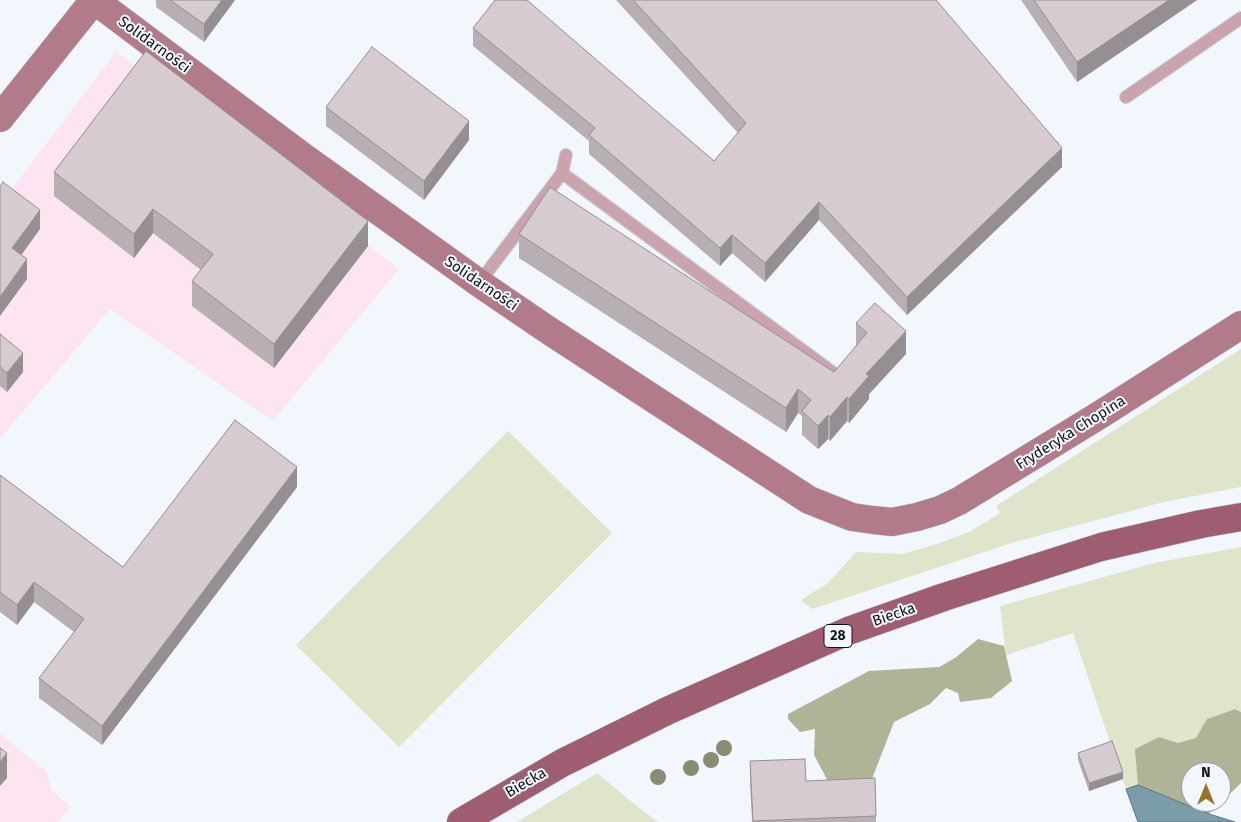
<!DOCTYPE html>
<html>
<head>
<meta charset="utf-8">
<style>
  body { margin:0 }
  #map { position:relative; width:1241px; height:822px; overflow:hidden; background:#f2f7fe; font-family:"Fira Sans",sans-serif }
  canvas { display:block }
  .north { position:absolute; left:1181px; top:762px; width:50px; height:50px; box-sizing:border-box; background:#f2f7fe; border:1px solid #989ca1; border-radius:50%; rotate:0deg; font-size:14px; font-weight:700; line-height:20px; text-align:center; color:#111316 }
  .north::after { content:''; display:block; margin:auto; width:18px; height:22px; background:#96761e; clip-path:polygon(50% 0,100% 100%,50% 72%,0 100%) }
</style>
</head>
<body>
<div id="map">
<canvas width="1241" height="822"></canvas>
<div class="north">N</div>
</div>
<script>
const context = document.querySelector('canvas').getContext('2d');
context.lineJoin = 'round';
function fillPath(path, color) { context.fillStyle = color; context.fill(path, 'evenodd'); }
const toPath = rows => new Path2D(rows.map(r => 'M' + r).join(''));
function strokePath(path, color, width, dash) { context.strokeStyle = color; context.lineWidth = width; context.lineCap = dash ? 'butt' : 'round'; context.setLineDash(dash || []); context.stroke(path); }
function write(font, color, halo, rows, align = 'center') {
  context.font = font + ' "Fira Sans",sans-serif'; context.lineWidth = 4; context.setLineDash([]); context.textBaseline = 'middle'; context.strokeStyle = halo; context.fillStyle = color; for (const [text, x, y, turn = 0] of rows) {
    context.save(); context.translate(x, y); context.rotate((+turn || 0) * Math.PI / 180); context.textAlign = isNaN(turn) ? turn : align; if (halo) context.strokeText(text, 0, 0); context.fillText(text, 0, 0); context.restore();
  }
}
const commercial = toPath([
  [116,52,399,269,273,421,110,309,0,439,0,204],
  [0,733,47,772,51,790,71,807,57,822,0,822]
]);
const green = toPath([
  [1241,349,1241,487,1164,502,1015,542,812,609,801,600,828,583,856,552,903,554,937,544,971,531,1000,513,996,506],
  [508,431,612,533,399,747,296,645],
  [1241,547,1241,712,1235,709,1207,719,1197,738,1178,743,1159,737,1136,749,1138,785,1126,789,1073,633,1006,655,1000,606,1154,563],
  [597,773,638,807,658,822,517,822]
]);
const forest = toPath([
  [978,639,1004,646,1012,681,991,698,960,702,958,693,946,688,930,704,894,722,870,784,830,785,814,755,815,729,800,732,788,719,788,714,869,671,939,667,955,658],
  [1235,709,1241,712,1241,783,1209,814,1138,785,1135,749,1159,737,1178,743,1196,738,1207,719],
  [1191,772,1221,772,1221,802,1191,802]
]);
const water = toPath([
  [1138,785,1209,814,1235,822,1138,822,1126,789,1138,785]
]);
const lane = toPath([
  [1126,97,1241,18],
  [562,173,832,372],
  [479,283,562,173,566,155]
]);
const secondary = toPath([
  [94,0,302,156,479,283,548,330,809,500,852,517,873,520,892,522,917,517,940,510,959,501,1098,416,1241,325],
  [0,118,94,0]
]);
const primary = toPath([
  [461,822,562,763,669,710,848,631,944,597,1101,547,1201,524,1241,517]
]);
const trees = [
  [724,748],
  [711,760],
  [691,768],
  [658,777]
];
const wall = toPath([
  [156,0,235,0,204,42,156,7],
  [616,0,936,0,1062,167,907,315,819,220,765,282,732,253,720,266,589,154,589,141,473,46,473,28,714,161,738,133],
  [1021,0,1197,0,1077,82],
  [326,107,469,140,424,200,326,126],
  [54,172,368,246,274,368,192,306,192,281,201,270,153,233,134,258,54,196],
  [519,234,834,372,856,346,856,323,906,354,869,394,869,399,849,423,847,421,830,441,828,439,818,449,802,435,802,416,798,413,786,432,519,258],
  [0,334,23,372,7,392,0,386],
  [0,475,123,567,297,487,102,745,39,698,39,678,74,632,34,602,17,625,0,612],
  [1078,753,1123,779,1089,791,1078,760],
  [750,761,806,781,875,778,876,822,752,822,750,781]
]);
const shadedWall = toPath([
  [222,0,235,0,204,42,204,24],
  [1169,0,1197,0,1077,82,1077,62],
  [469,121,469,140,424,200,424,181],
  [1062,148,1062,167,907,315,907,297],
  [819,202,819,220,765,282,765,263],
  [153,209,153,233,134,258,134,234],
  [40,210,40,229,12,268,12,248],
  [368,221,368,246,274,368,274,344],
  [732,235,732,253,720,266,720,248],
  [27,259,27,279,0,316,0,297],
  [906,331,906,354,869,394,869,399,849,423,849,399,866,374],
  [23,353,23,372,7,392,7,373],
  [798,389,798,413,786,432,786,408],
  [847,397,847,421,830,441,830,417],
  [828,415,828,439,818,449,818,426],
  [297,467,297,487,102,745,102,726],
  [34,582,34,602,17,625,17,605],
  [7,753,7,778,0,786,0,762],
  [1123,772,1123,779,1089,791,1089,783]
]);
const building = toPath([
  [170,0,222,0,204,24,170,0],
  [495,0,527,0,714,161,746,123,633,0,936,0,1062,148,907,297,819,202,765,263,732,235,720,248,589,135,595,128,473,28,495,0],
  [1034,0,1169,0,1077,62,1034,0],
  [372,47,469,121,424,181,326,107,372,47],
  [146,51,368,221,274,344,192,281,213,254,153,209,134,234,54,172,146,51],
  [3,182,40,210,12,248,27,259,0,297,0,186,3,182],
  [550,187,834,372,867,333,856,323,875,303,906,331,866,374,869,376,849,399,847,397,830,417,828,415,818,426,802,411,811,400,798,389,786,408,519,234,550,187],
  [0,334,23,353,7,373,0,367,0,334],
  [235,420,297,467,102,726,39,678,84,619,34,582,17,605,0,592,0,475,123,567,235,420],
  [1112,741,1123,772,1089,783,1078,753,1112,741],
  [0,748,7,753,0,762,0,748],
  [805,759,806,781,875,778,876,816,753,821,750,761,805,759]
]);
const shields = [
  [838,636,28]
];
const shieldNames = [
  ["28",838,636]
];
const streetNames = [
  ["Solidarności",154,45,36],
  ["Solidarności",481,284,34],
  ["Fryderyka Chopina",1071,433,-32],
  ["Biecka",894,615,-19],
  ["Biecka",526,783,-30]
];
fillPath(commercial, '#fce5f1');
fillPath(green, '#dfe5ca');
fillPath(forest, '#aeb495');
fillPath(water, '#7a9da9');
strokePath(water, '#5a747d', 1);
strokePath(lane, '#ced3d9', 14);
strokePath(secondary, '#ced3d9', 29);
strokePath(primary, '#ced3d9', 29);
strokePath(lane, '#c9a3ad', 12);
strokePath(secondary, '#b17b89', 28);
strokePath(primary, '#9e5d70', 28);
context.fillStyle = '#878c72';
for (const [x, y] of trees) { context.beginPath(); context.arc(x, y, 8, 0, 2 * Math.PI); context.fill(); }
fillPath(wall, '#b7afb4');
fillPath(shadedWall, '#958e92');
fillPath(building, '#d5cbd1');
strokePath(building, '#958e92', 1);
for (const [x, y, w] of shields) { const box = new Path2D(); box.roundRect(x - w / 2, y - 11.5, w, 23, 4); context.fillStyle = '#f2f7fe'; context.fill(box); strokePath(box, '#111316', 1); }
write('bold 14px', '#111316', null, shieldNames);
write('15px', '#111316', '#f2f7fe', streetNames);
</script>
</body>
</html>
